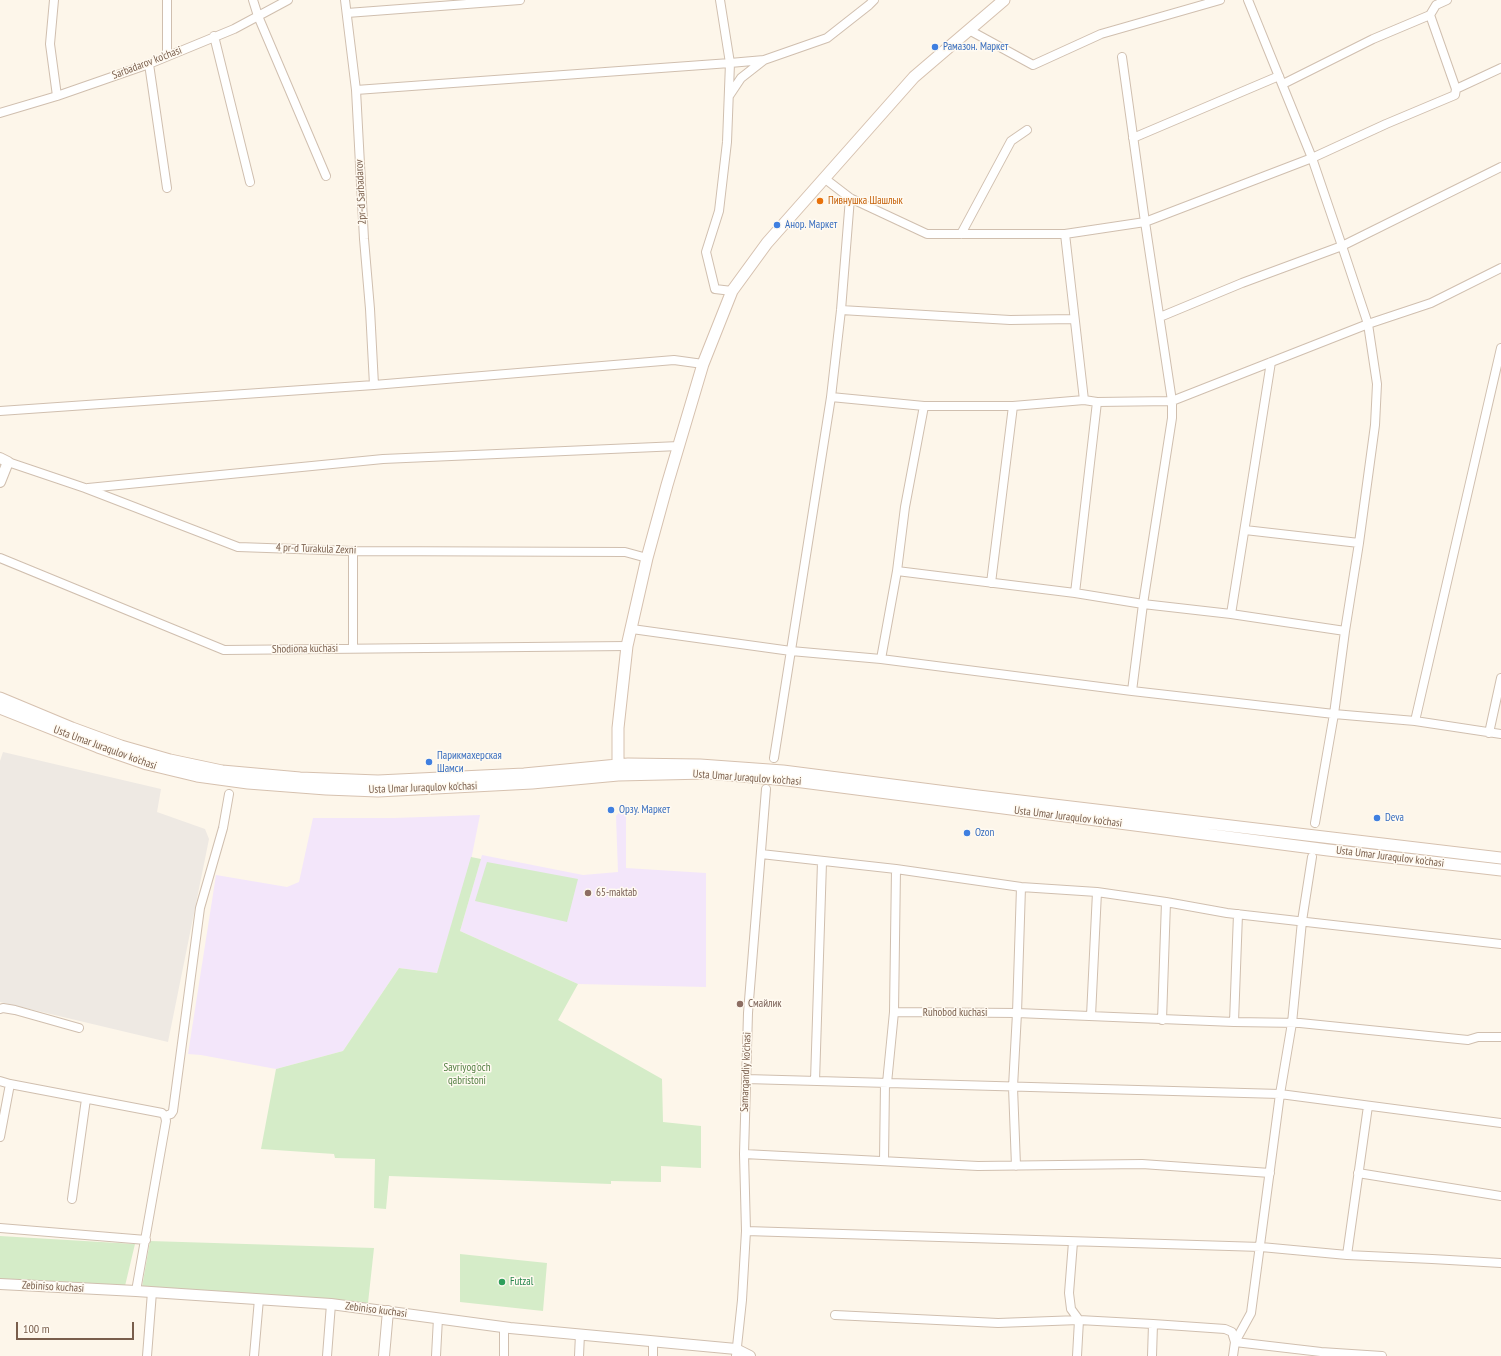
<!DOCTYPE html>
<html>
<head>
<meta charset="utf-8">
<style>
  body { margin:0 }
  #map { position:relative; width:1501px; height:1356px; overflow:hidden; background:#fdf6ea; font-family:"PT Sans Narrow",sans-serif }
  canvas { display:block }
  .scale { position:absolute; left:16px; top:1322px; width:118px; height:18px; box-sizing:border-box; border:2px solid #795e4c; border-top:0; padding-left:5px; font-size:12px; line-height:14px; white-space:nowrap; color:#795e4c; -webkit-text-stroke:3px #fffaf1; paint-order:stroke }
</style>
</head>
<body>
<div id="map">
<canvas width="1501" height="1356"></canvas>
<div class="scale">100 m</div>
</div>
<script>
const context = document.querySelector('canvas').getContext('2d');
context.lineJoin = 'round';
function fillPath(path, color) { context.fillStyle = color; context.fill(path, 'evenodd'); }
const toPath = rows => new Path2D(rows.map(r => 'M' + r).join(''));
function strokePath(path, color, width, dash) { context.strokeStyle = color; context.lineWidth = width; context.lineCap = dash ? 'butt' : 'round'; context.setLineDash(dash || []); context.stroke(path); }
function write(font, color, halo, rows, align = 'center') {
  context.font = font + ' "PT Sans Narrow",sans-serif'; context.lineWidth = 3; context.setLineDash([]); context.textBaseline = 'middle'; context.strokeStyle = halo; context.fillStyle = color; for (const [text, x, y, turn = 0] of rows) {
    context.save(); context.translate(x, y); context.rotate((+turn || 0) * Math.PI / 180); context.textAlign = isNaN(turn) ? turn : align; if (halo) context.strokeText(text, 0, 0); context.fillText(text, 0, 0); context.restore();
  }
}
const industrial = toPath([
  [3,752,161,789,157,812,205,829,209,839,168,1042,0,1002,0,761]
]);
const education = toPath([
  [626,804,626,868,706,873,706,987,578,984,460,931,482,855,583,875,618,872,616,816],
  [480,815,470,865,437,973,399,968,343,1051,276,1069,201,1055,188,1054,216,875,287,887,299,882,313,818,394,818]
]);
const green = toPath([
  [471,857,481,859,460,931,578,984,558,1020,662,1079,663,1122,701,1126,701,1168,661,1166,661,1182,611,1181,611,1184,389,1176,386,1209,374,1208,375,1159,335,1158,334,1154,261,1149,276,1069,343,1051,399,968,437,973],
  [487,862,578,879,567,922,475,901],
  [0,1236,135,1244,125,1286,0,1279],
  [150,1241,374,1248,368,1303,142,1287],
  [460,1254,547,1263,543,1311,460,1302]
]);
const minor = toPath([
  [54,0,50,44,57,96],
  [167,0,167,56],
  [253,0,258,16,326,176],
  [345,0,356,90,364,239,370,309,374,385],
  [720,0,730,63,764,60,827,38,869,5,874,0],
  [1248,0,1312,158,1342,246,1368,324,1377,384,1375,425,1359,543,1345,631,1334,714,1315,823],
  [347,13,520,0],
  [1430,15,1456,89],
  [969,30,1033,65,1101,34,1220,0],
  [214,36,250,182],
  [1122,57,1145,222,1172,401,1172,418,1143,604,1132,691],
  [149,64,167,188],
  [1283,84,1373,39,1430,15,1436,5,1447,0],
  [356,90,730,63,727,142,719,211,706,252,715,289,732,291],
  [729,96,741,78,764,60],
  [0,113,57,96,149,64,234,29,288,0],
  [1133,138,1279,76],
  [824,178,850,198,927,234,1065,234,1145,222,1312,158,1386,124,1455,95,1456,89,1501,68],
  [961,234,1011,141,1027,130],
  [1065,234,1084,400],
  [841,310,1010,320,1074,319],
  [1160,317,1242,283,1342,246,1501,167],
  [831,397,924,406,1013,406,1084,400,1097,402,1172,401,1368,324,1431,303,1501,268],
  [0,411,374,385,674,360,703,364],
  [8,462,85,488,238,547,353,551,625,552,647,558],
  [88,488,383,459,679,446],
  [1245,530,1359,543],
  [353,551,353,648],
  [0,558,224,650,627,646],
  [897,571,1075,593,1143,604,1231,614,1345,631],
  [991,583,1013,406],
  [1075,593,1097,402],
  [1231,614,1271,362],
  [632,629,791,651,881,659,1132,691,1334,714,1415,721,1501,734],
  [881,659,897,571,905,507,924,406],
  [1415,721,1501,348],
  [1489,733,1501,678],
  [774,758,831,397,841,310,850,198],
  [761,854,896,869,1021,887,1097,892,1166,902,1227,913,1501,944],
  [0,1009,3,1008,15,1010,79,1028],
  [894,1012,1017,1013,1234,1022,1300,1023,1468,1040,1478,1037,1501,1037],
  [1091,1016,1097,892],
  [1162,1020,1166,902],
  [1234,1022,1238,914],
  [746,1079,1280,1094,1501,1123],
  [0,1081,10,1084,162,1113,165,1116,166,1121,136,1291],
  [815,1081,822,862],
  [887,1083,894,1012,896,869],
  [165,1116,171,1114,173,1111,200,908,223,828,229,794],
  [0,1137,10,1084],
  [744,1154,978,1166,1142,1164,1270,1173],
  [884,1161,885,1083],
  [1016,1166,1013,1087,1017,1013,1021,887],
  [1358,1173,1501,1196],
  [72,1199,86,1099],
  [0,1228,146,1240],
  [746,1231,1261,1247,1347,1255,1432,1259,1501,1263],
  [1073,1242,1069,1293,1071,1309,1079,1320,1077,1356],
  [1347,1255,1368,1106],
  [835,1315,998,1323,1079,1320,1153,1324,1225,1329,1232,1332,1235,1342,1321,1352,1382,1356],
  [147,1356,152,1292],
  [254,1356,259,1299],
  [327,1356,331,1304],
  [436,1356,438,1318],
  [504,1356,504,1327],
  [579,1356,580,1334],
  [653,1356,653,1341],
  [736,1356,742,1300,746,1231,744,1154,748,1013,766,789],
  [1152,1356,1153,1324],
  [1233,1356,1235,1342,1251,1313,1280,1094,1292,1023,1302,921,1312,857]
]);
const tertiary = toPath([
  [0,458,8,462,0,482],
  [0,1284,136,1291,331,1304,510,1328,736,1349,750,1356],
  [384,1356,388,1311]
]);
const secondary = toPath([
  [0,698,72,728,121,746,170,760,222,771,300,778,378,781,524,774,628,764,700,765,783,771,978,796,1501,858],
  [0,708,98,747,147,764,197,776,248,783,326,789,378,791,532,783,618,775,707,773,787,780,1328,850,1501,870],
  [618,773,618,728,627,646,647,558,667,485,703,364,732,291,767,243,914,77,1004,0]
]);
const markers = [
  [935,47,4,"#3f7fe0"],
  [820,201,4,"#e8710a"],
  [777,225,4,"#3f7fe0"],
  [429,762,4,"#3f7fe0"],
  [611,810,4,"#3f7fe0"],
  [1377,818,4,"#3f7fe0"],
  [967,833,4,"#3f7fe0"],
  [588,893,4,"#8d6e63"],
  [740,1004,4,"#8d6e63"],
  [502,1282,4,"#2e9e5b"]
];
const shopNames = [
  ["Рамазон. Маркет",943,47],
  ["Анор. Маркет",785,225],
  ["Парикмахерская",437,756],
  ["Шамси",437,769],
  ["Орзу. Маркет",619,810],
  ["Deva",1385,818],
  ["Ozon",975,833]
];
const streetNames = [
  ["Sarbadarov ko'chasi",147,63,-21],
  ["2pr-d Sarbadarov",361,192,-93],
  ["4 pr-d Turakula Zexni",316,549,2],
  ["Shodiona kuchasi",305,649,-1],
  ["Usta Umar Juraqulov ko'chasi",105,748,20],
  ["Usta Umar Juraqulov ko'chasi",747,778,4],
  ["Usta Umar Juraqulov ko'chasi",423,788,-2],
  ["Usta Umar Juraqulov ko'chasi",1068,817,7],
  ["Usta Umar Juraqulov ko'chasi",1390,857,7],
  ["Ruhobod kuchasi",955,1013],
  ["Samarqandiy ko'chasi",746,1072,-88],
  ["Zebiniso kuchasi",53,1287,3],
  ["Zebiniso kuchasi",376,1310,7]
];
const foodNames = [
  ["Пивнушка Шашлык",828,201]
];
const educationNames = [
  ["65-maktab",596,893],
  ["Смайлик",748,1004]
];
const parkNames = [
  ["Savriyog'och",467,1068],
  ["qabristoni",467,1081]
];
const leisureNames = [
  ["Futzal",510,1282]
];
fillPath(industrial, '#eee9e3');
fillPath(education, '#f3e6fa');
fillPath(green, '#d5ecc8');
strokePath(minor, '#d0bfaf', 10);
strokePath(tertiary, '#d0bfaf', 12);
strokePath(secondary, '#d6c1af', 13);
strokePath(minor, '#fff', 8);
strokePath(tertiary, '#fff', 10);
strokePath(secondary, '#fff', 11);
for (const [x, y, r, color] of markers) { const dot = new Path2D(); dot.arc(x, y, r, 0, 2 * Math.PI); context.fillStyle = color; context.fill(dot); strokePath(dot, '#fffaf1', 1.5); }
write('11px', '#366cbe', '#fffaf1', shopNames, 'left');
write('11px', '#795e4c', '#fffaf1', streetNames);
write('11px', '#c56008', '#fffaf1', foodNames, 'left');
write('11px', '#785e54', '#fffaf1', educationNames, 'left');
write('11px', '#537f43', '#fffaf1', parkNames);
write('11px', '#27864d', '#fffaf1', leisureNames, 'left');
</script>
</body>
</html>
